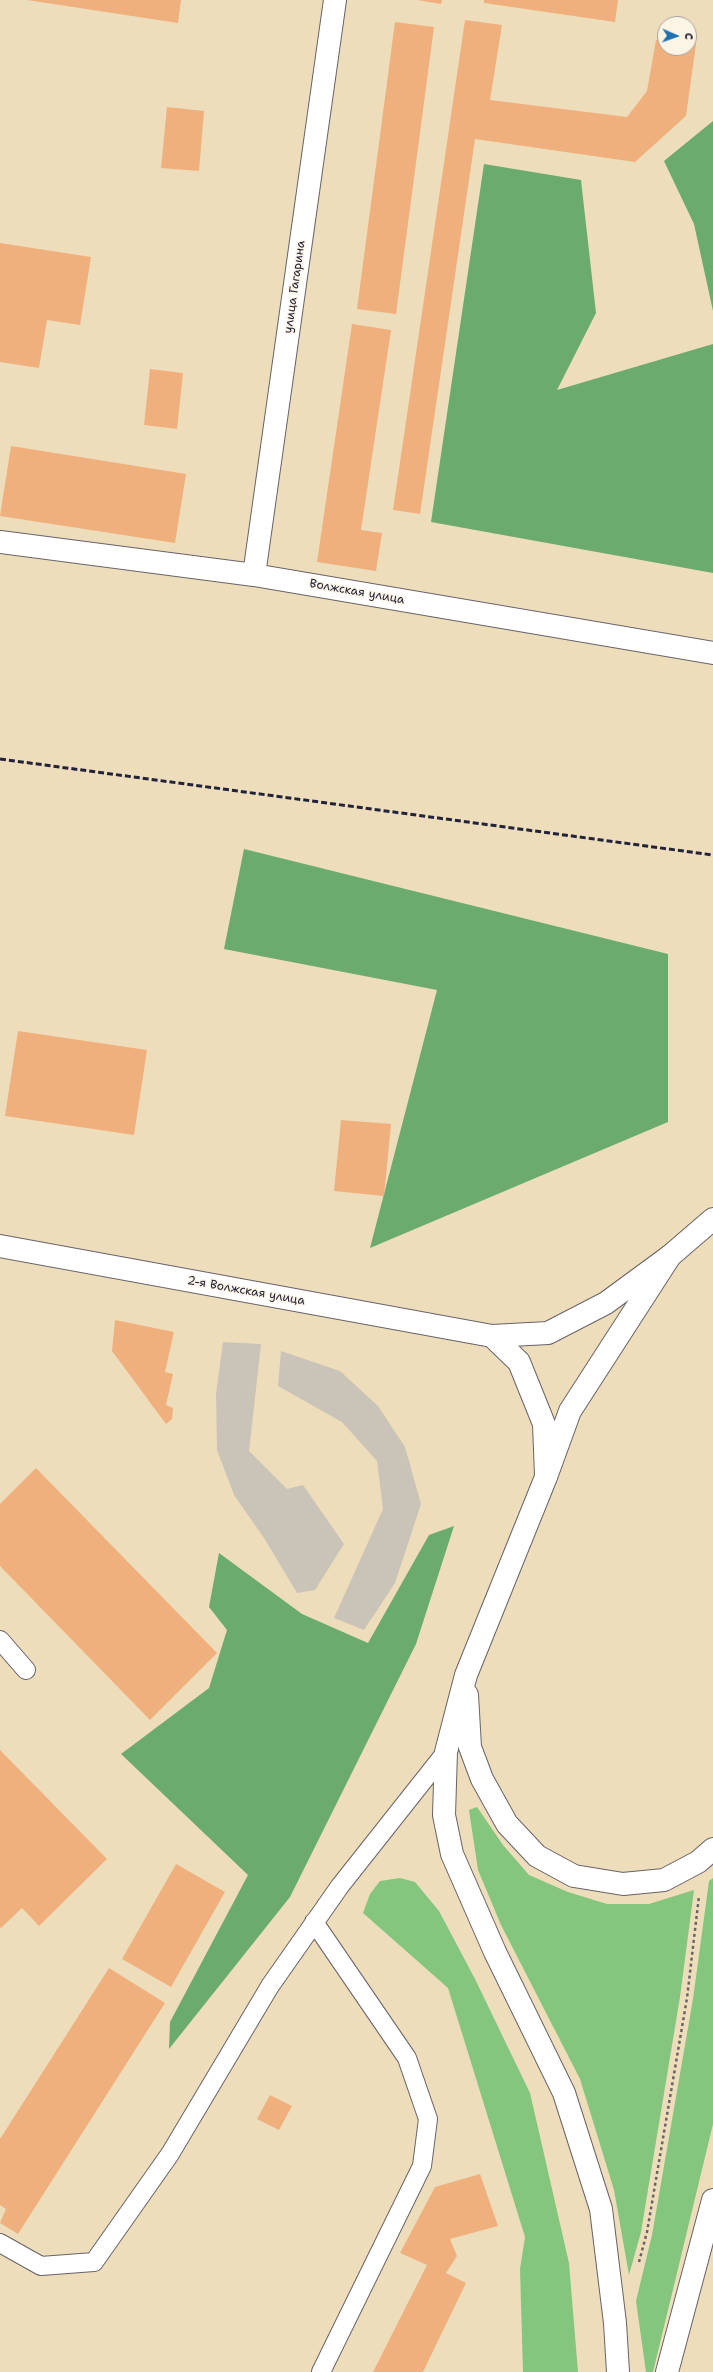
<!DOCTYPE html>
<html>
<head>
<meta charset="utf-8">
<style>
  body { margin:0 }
  #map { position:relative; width:713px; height:2372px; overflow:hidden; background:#edb; font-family:"Shantell Sans",sans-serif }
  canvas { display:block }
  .north { position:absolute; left:657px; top:16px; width:40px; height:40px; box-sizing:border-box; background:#fcf5e5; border:1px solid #a5a1a1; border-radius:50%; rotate:92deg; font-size:11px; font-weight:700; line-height:16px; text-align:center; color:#22223b }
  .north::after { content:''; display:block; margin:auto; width:14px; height:18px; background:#1f6fb2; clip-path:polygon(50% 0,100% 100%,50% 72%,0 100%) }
</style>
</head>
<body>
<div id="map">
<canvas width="713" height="2372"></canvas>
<div class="north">С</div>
</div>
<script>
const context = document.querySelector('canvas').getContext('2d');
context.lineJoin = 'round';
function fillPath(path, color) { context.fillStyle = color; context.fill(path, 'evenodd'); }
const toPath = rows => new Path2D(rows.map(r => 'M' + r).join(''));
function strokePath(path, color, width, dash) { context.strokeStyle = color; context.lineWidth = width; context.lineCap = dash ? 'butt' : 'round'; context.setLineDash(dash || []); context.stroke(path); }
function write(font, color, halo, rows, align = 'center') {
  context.font = font + ' "Shantell Sans",sans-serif'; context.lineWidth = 3; context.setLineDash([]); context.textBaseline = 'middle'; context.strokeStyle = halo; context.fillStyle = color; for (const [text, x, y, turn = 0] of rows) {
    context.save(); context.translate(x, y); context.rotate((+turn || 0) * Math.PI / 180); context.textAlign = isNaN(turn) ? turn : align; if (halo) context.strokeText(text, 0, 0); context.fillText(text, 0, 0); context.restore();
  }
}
const industrial = toPath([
  [223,1342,261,1344,249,1451,287,1489,303,1485,344,1544,315,1590,297,1593,264,1538,234,1495,217,1450,216,1394],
  [281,1351,340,1371,378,1406,405,1447,421,1504,395,1583,364,1630,334,1618,383,1509,377,1461,342,1422,278,1386]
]);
const green = toPath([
  [477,1807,503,1845,529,1875,568,1892,607,1904,649,1904,694,1890,680,1997,641,2232,629,2275,614,2190,580,2079,501,1925,478,1870,469,1810],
  [400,1878,415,1882,439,1911,475,1979,530,2093,569,2263,578,2372,523,2372,520,2269,525,2237,448,1988,363,1913,370,1894,380,1881],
  [713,1878,713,2124,653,2372,646,2372,636,2301,652,2235,693,1999,709,1881]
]);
const forest = toPath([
  [713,121,713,311,694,224,664,161],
  [484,164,581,180,596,313,557,390,713,344,713,573,431,522],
  [244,849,668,954,668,1122,370,1248,437,990,224,949],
  [454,1526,416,1644,290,1897,169,2049,170,2022,248,1875,121,1754,209,1688,227,1630,209,1607,219,1553,302,1614,368,1643,429,1535]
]);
const building = toPath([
  [27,0,181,0,178,23],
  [417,0,442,0,441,4],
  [484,0,618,0,615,22,484,3],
  [465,20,502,25,490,100,627,117,647,91,656,40,665,41,665,48,689,48,689,43,696,44,686,116,635,162,475,139,420,514,393,510],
  [395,22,434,27,396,314,357,309],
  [167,107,204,111,199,171,161,168],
  [0,243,91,257,80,325,47,320,39,368,0,362],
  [352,324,391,330,361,530,382,533,376,571,317,562],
  [150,369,183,373,177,429,144,425],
  [11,446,186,474,175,543,0,516],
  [18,1031,147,1050,134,1135,5,1116],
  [341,1120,391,1124,384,1196,334,1191],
  [115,1320,174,1332,165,1372,173,1374,166,1405,173,1408,172,1419,166,1424,112,1351],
  [36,1468,217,1653,150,1720,0,1566,0,1504],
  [0,1750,107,1859,39,1926,22,1908,1,1928,0,1927],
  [176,1864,225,1892,171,1987,122,1959],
  [109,1968,165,2003,18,2234,0,2223,6,2209,0,2205,0,2139],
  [270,2095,292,2106,279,2130,257,2119],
  [480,2174,498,2226,450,2239,457,2256,446,2273,466,2283,423,2372,373,2372,427,2265,400,2253,435,2187]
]);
const path = toPath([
  [639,2262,647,2232,687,1998,699,1896]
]);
const lane = toPath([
  [0,1640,26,1670],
  [314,1922,407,2058,428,2119,422,2166,321,2372],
  [0,2243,41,2266,94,2262,170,2154,270,1986,340,1886,446,1752]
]);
const street = toPath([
  [0,542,254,575,713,653],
  [254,575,335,0]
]);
const secondary = toPath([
  [0,1246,492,1336,548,1333,606,1303,670,1256],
  [492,1336,519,1362,544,1424,546,1476]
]);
const primary = toPath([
  [467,1695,470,1747,482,1779,507,1824,537,1856,574,1876,623,1884,664,1880,698,1862,713,1849],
  [618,2372,615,2323,601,2209,564,2093,495,1952,452,1854,444,1815,446,1752,466,1675,546,1477,570,1411,670,1256,713,1219],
  [667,2372,713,2200]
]);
const rail = toPath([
  [0,759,713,855]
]);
const streetNames = [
  ["улица Гагарина",295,287,-82],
  ["Волжская улица",357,592,10],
  ["2-я Волжская улица",246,1291,10]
];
fillPath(industrial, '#c9c3b8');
fillPath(green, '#84c67e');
fillPath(forest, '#6bab6d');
fillPath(building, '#efb07d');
strokePath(lane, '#696368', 20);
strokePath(street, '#696368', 24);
strokePath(secondary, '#696368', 24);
strokePath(primary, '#696368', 24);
strokePath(path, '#696368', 2.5, [3, 3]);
strokePath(lane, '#fff', 18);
strokePath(street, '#fff', 22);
strokePath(secondary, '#fff', 22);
strokePath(primary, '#fff', 22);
strokePath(rail, '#22223b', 3, [6, 3]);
write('12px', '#22223b', '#fcf5e5', streetNames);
</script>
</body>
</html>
